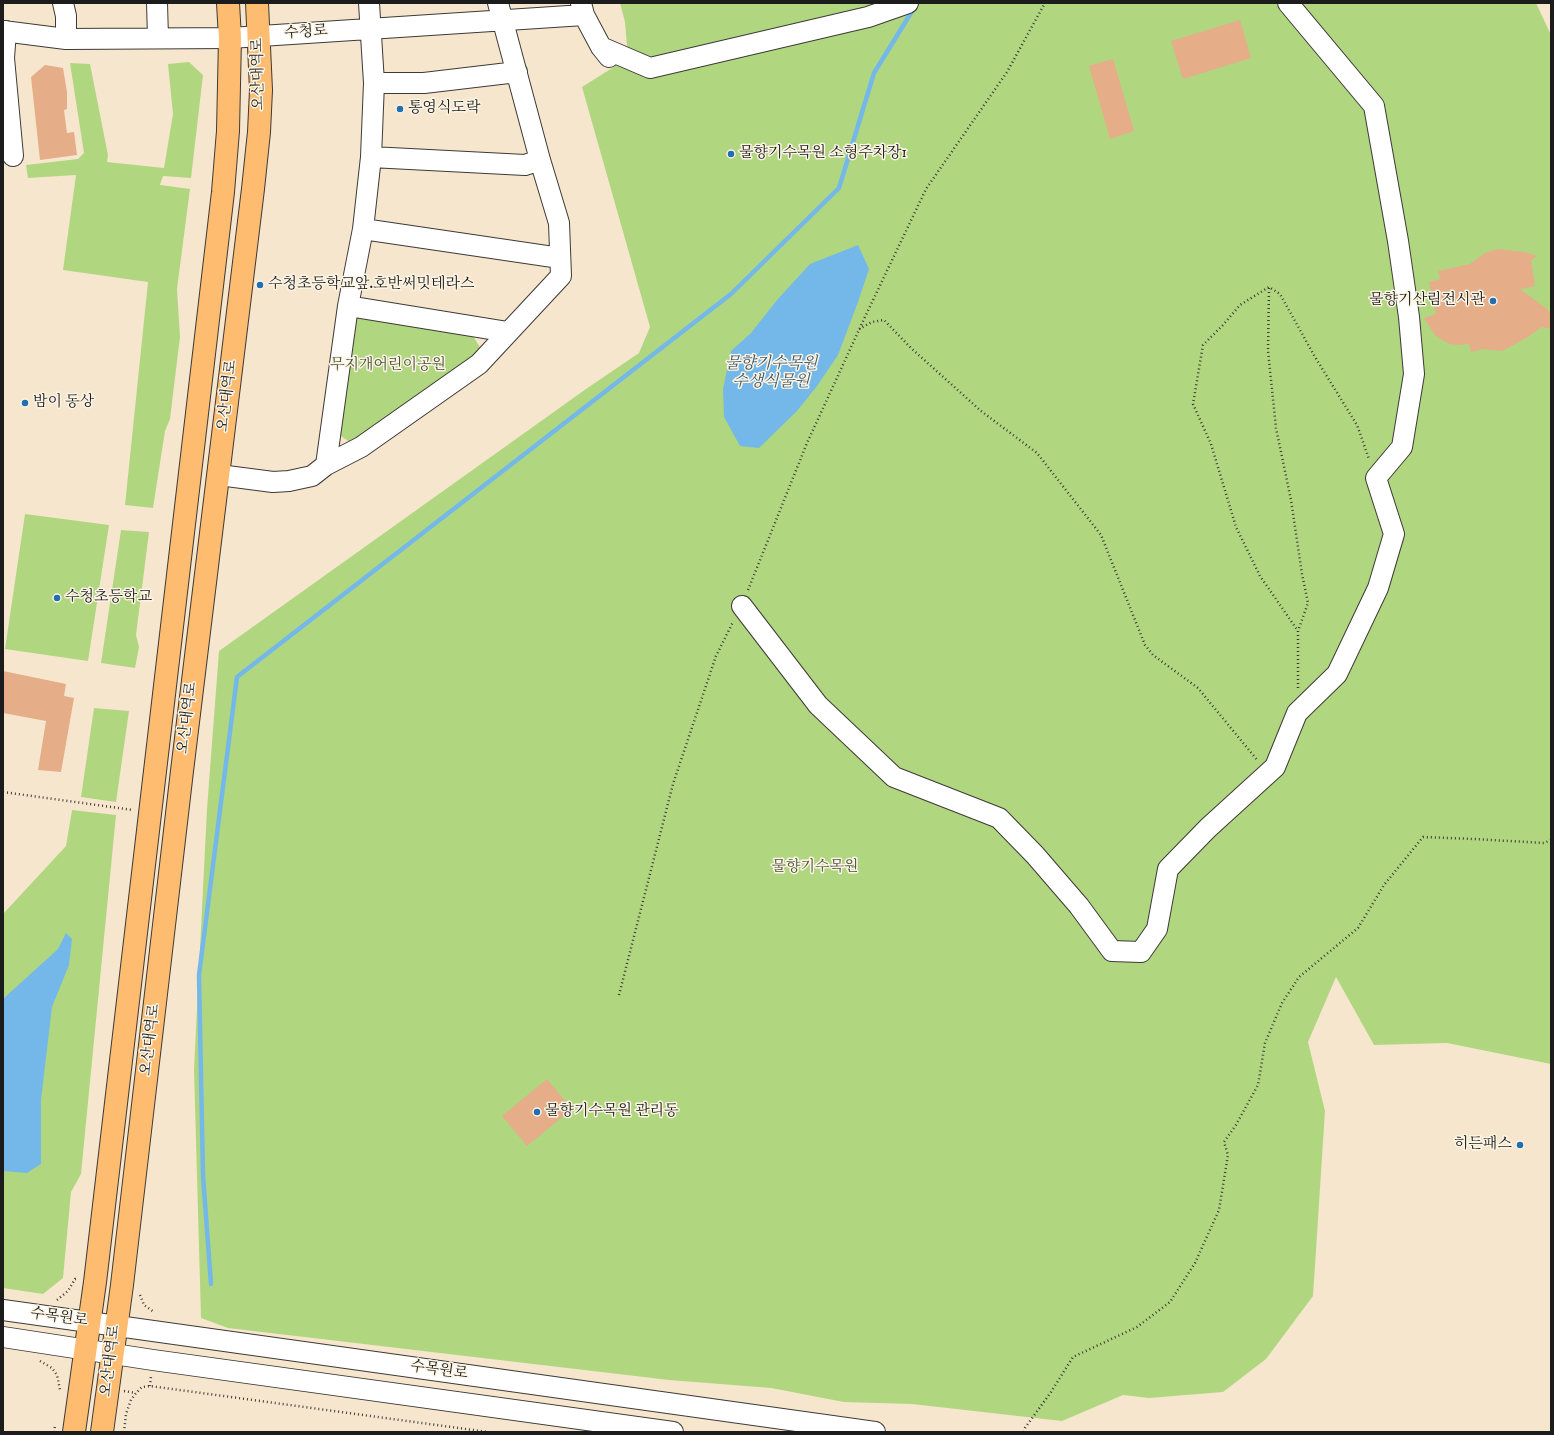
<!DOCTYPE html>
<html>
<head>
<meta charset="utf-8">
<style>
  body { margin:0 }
  #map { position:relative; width:1554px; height:1435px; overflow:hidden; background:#f7e6ce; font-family:"IM FELL DW Pica",serif }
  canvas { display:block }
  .frame { position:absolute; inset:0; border:4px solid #1c1c1c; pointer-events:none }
</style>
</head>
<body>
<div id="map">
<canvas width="1554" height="1435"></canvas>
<div class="frame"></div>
</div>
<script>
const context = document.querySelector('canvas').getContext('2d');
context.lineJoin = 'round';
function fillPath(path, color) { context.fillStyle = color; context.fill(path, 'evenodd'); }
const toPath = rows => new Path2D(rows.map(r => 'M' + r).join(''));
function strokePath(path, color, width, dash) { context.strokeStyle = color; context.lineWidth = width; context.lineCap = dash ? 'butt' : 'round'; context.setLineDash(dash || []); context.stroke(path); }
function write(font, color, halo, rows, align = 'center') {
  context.font = font + ' "IM FELL DW Pica","Noto Serif KR",serif'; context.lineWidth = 3; context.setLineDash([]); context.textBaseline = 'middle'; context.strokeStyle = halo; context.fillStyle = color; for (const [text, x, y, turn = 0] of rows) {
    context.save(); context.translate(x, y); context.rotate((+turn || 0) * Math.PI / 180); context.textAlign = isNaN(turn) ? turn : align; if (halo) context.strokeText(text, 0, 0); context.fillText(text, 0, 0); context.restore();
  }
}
const green = toPath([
  [620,3,1536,3,1551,35,1551,1064,1447,1043,1374,1045,1336,977,1308,1042,1325,1111,1313,1296,1266,1359,1223,1392,1149,1398,1123,1395,1062,1421,912,1404,844,1402,771,1388,669,1380,228,1328,201,1318,194,1069,207,809,219,651,586,389,639,353,650,327,582,87,628,58,625,22],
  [189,62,203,75,191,178,163,176,160,185,190,189,177,289,180,337,170,419,165,431,153,508,125,505,148,282,63,270,76,175,28,178,26,165,78,159,84,153,70,63,90,64,108,155,107,162,164,168,173,114,168,64],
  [359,318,472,334,482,351,354,445,335,432,350,324],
  [25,514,109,525,88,661,5,649],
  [121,530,149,532,136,635,139,647,135,668,101,663],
  [94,708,129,711,116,802,81,797],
  [72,810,116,815,81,1174,71,1192,63,1278,43,1294,3,1288,3,914,66,846]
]);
const water = toPath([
  [858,245,869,269,858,302,838,355,817,386,797,411,759,448,740,446,724,417,723,389,731,351,751,333,777,300,810,264],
  [66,933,72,939,69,965,52,1007,41,1100,41,1164,27,1173,3,1171,3,999,58,949]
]);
const stream = toPath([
  [211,1284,203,1176,199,975,237,677,731,294,839,188,874,73,914,8]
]);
const building = toPath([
  [1240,20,1251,58,1183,79,1171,41],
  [1113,59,1134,131,1110,139,1089,66],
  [45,65,63,68,67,92,67,109,64,110,67,133,74,132,77,155,40,160,31,77],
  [1497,249,1525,252,1537,256,1531,260,1535,286,1520,289,1547,309,1551,314,1551,329,1541,327,1528,337,1502,351,1483,349,1471,352,1469,344,1458,345,1450,344,1442,340,1435,335,1424,318,1436,314,1429,282,1440,279,1438,271,1470,264,1485,253],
  [3,671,66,684,64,696,74,698,61,772,38,770,46,721,3,713],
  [547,1079,572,1109,527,1146,502,1116]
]);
const path = toPath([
  [1269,288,1268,351,1276,428,1291,500,1302,574,1308,603,1298,631],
  [859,329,872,322,884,320,911,348,981,411,1037,453,1101,535,1145,645,1153,655,1198,688,1258,761],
  [748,590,807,443,864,319,926,189,1007,72,1045,3],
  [1298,688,1298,631,1260,576,1236,527,1211,444,1193,404,1203,345,1223,325,1240,305,1269,287,1280,294,1315,357,1357,425,1369,459],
  [3,792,133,810],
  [619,995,673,784,716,656,733,622],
  [140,1295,144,1305,154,1312],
  [57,1300,68,1291,75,1279,77,1279],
  [40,1361,52,1368,57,1375,60,1390],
  [150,1386,151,1376],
  [124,1391,136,1393],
  [54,1432,55,1426],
  [124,1432,126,1414,131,1400,136,1393,142,1387,150,1386,488,1432],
  [1024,1432,1025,1428,1051,1392,1073,1357,1137,1327,1170,1302,1195,1263,1219,1210,1228,1155,1224,1142,1236,1125,1258,1085,1265,1043,1282,1003,1299,977,1358,928,1384,885,1423,837,1474,839,1544,843,1551,840]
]);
const minor = toPath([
  [63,3,66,16,66,39],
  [157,3,158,38],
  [581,3,584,15,601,47,609,57],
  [3,31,66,39,230,38,584,15],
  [6,31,4,58,13,156],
  [601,47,650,68,868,17,908,3],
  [374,83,424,83,517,72],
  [371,157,525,165,540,160],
  [363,229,560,258],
  [348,306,508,332],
  [326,465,348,306,363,229,371,157,374,83,369,3],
  [219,475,273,482,289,481,312,476,326,465,361,447,479,364,561,276,559,223,540,160,498,3],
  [742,606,818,705,894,777,999,818,1035,855,1079,906,1112,951,1141,952,1157,929,1168,869,1208,828,1275,767,1297,713,1337,674,1378,588,1394,534,1376,478,1402,447,1414,374,1409,317,1398,241,1374,106,1288,3],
  [3,1310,875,1432],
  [3,1337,153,1360,673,1432]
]);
const major = toPath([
  [74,1432,95,1282,223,192,228,131,230,38,228,3],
  [102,1432,122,1285,182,771,253,189,259,132,261,90,257,3]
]);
const markers = [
  [400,109,4,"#1f6fb2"],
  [731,154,4,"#1f6fb2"],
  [260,285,4,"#1f6fb2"],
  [1493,301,4,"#1f6fb2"],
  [25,403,4,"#1f6fb2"],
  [57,598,4,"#1f6fb2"],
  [537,1112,4,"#1f6fb2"],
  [1520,1145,4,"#1f6fb2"]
];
const streetNames = [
  ["수청로",306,33,-4],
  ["오산대역로",259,74,-91],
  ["오산대역로",228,396,-83],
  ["오산대역로",188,718,-83],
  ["오산대역로",151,1040,-83],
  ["수목원로",59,1318,8],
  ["오산대역로",111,1361,-83],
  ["수목원로",439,1371,8]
];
const poiNames = [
  ["통영식도락",408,109],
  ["물향기수목원 소형주차장1",739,154],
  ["수청초등학교앞.호반써밋테라스",268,285],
  ["물향기산림전시관",1485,301,"right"],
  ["밤이 동상",33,403],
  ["수청초등학교",65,598],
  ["물향기수목원 관리동",545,1112],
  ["히든패스",1512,1145,"right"]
];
const parkNames = [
  ["무지개어린이공원",388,366],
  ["물향기수목원",815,868]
];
const waterNames = [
  ["물향기수목원",771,365],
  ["수생식물원",771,383]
];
fillPath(green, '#b1d680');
fillPath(water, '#74b8ea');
strokePath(stream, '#74b8ea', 4.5);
fillPath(building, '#e5ad88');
strokePath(minor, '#3d3a37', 22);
strokePath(major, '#3d3a37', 24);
strokePath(path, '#3d3a37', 2.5, [1, 3]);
strokePath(minor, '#fff', 20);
strokePath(major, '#fdbc70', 22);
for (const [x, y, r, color] of markers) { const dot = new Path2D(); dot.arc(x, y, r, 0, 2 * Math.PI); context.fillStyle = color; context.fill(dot); strokePath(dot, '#fcf5e5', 1.5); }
write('15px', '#1c1c1c', '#fcf5e5', streetNames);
write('15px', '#1c1c1c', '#fcf5e5', poiNames, 'left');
write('15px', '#49543a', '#fcf5e5', parkNames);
write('italic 16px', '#3f5a6e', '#fcf5e5', waterNames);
</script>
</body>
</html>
